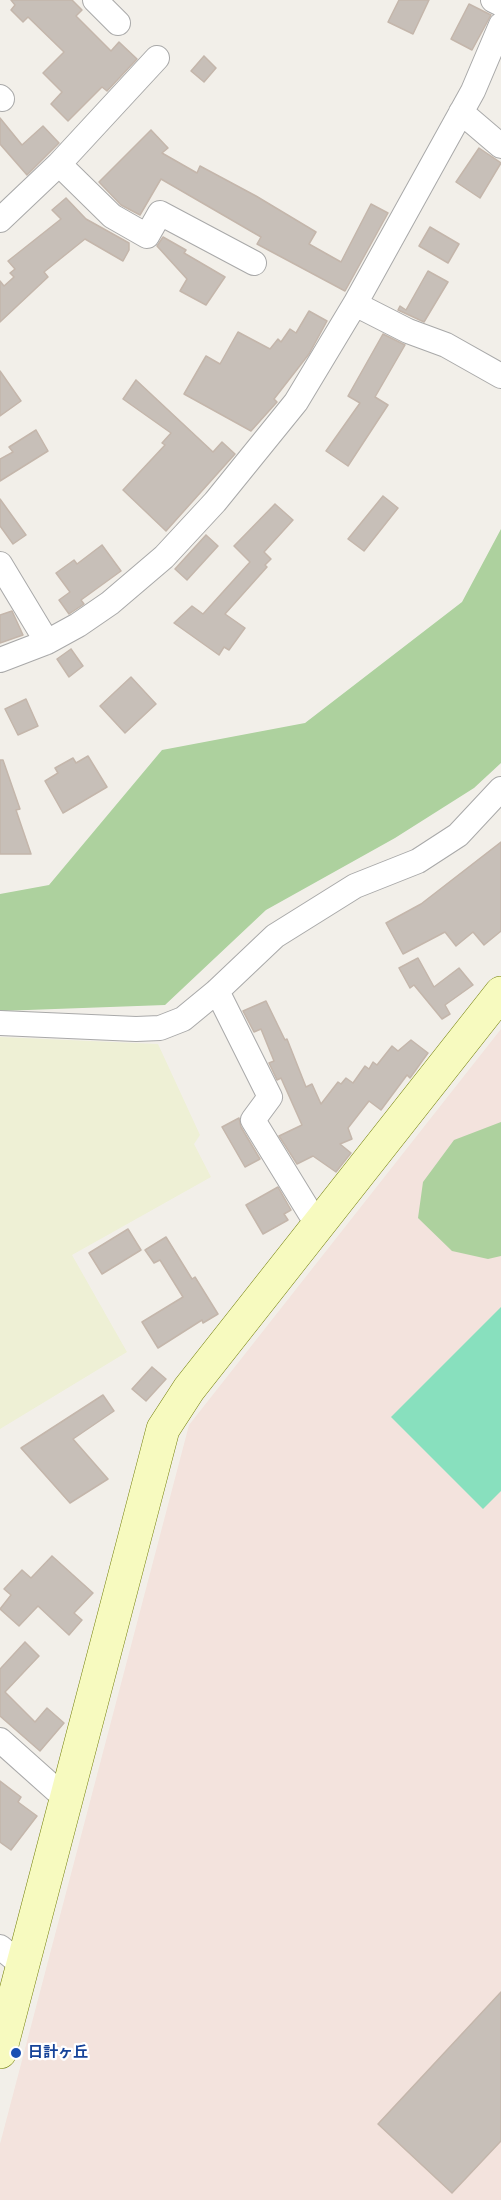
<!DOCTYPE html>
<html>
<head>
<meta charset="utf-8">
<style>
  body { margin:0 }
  canvas { display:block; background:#f2efe9 }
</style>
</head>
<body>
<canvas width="501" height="2200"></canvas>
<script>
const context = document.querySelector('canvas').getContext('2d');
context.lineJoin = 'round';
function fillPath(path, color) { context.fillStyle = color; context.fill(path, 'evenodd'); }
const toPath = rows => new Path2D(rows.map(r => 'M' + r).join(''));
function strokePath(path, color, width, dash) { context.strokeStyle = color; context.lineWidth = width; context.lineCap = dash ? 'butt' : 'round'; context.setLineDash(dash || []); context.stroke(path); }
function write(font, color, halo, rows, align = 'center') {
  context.font = font + ' Manrope,"Noto Sans JP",sans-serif'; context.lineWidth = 4.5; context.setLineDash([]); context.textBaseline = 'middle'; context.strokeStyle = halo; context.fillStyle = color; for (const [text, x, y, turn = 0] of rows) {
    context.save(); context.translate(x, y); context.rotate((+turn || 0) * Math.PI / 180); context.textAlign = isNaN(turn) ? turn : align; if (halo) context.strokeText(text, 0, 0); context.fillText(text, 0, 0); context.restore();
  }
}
const military = toPath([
  [501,1029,501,2200,0,2200,0,2144,189,1425]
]);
const farmland = toPath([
  [0,1037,158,1044,200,1135,194,1144,211,1177,72,1255,127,1352,0,1429]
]);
const forest = toPath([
  [501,529,501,763,474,788,395,838,266,910,165,1005,0,1011,0,894,49,885,162,750,305,723,462,602],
  [501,1122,501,1256,488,1259,452,1251,418,1218,423,1182,454,1140]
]);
const pitch = toPath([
  [501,1307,501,1491,483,1509,391,1417]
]);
const building = toPath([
  [11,0,72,0,82,10,76,16,111,51,119,42,137,59,107,91,102,87,68,121,51,104,62,92,43,73,64,52,28,17,23,22,11,10,15,5,11,0],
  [399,0,429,0,413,34,388,22,399,0],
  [469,4,491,15,472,50,451,39,469,4],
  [204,56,216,68,204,82,191,71,204,56],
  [0,118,22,145,43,126,59,143,27,175,0,144,0,118],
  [151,130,168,148,162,153,197,173,200,166,256,196,316,232,309,244,341,262,371,204,388,213,345,291,257,244,261,237,161,179,140,215,121,205,99,182,151,130],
  [479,148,501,163,480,198,456,182,479,148],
  [66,198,86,219,129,243,129,250,123,261,85,239,44,272,48,277,0,322,0,281,4,286,14,277,10,273,15,269,8,261,61,219,52,210,66,198],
  [430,227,459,244,448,263,419,246,430,227],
  [163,237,186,250,184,253,225,277,206,305,180,291,187,279,157,246,163,237],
  [428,271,448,282,424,322,398,310,400,306,406,310,428,271],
  [309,311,327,321,309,354,274,399,277,402,251,431,184,394,206,356,220,364,238,332,270,349,278,339,281,342,290,329,296,333,309,311],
  [383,334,405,345,375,397,388,405,348,466,326,451,360,403,348,396,383,334],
  [0,371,21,401,0,416,0,371],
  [136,380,213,452,222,442,235,454,166,531,123,490,165,445,162,443,171,433,123,399,136,380],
  [36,430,48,451,0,481,0,459,13,452,9,447,36,430],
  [383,496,398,508,364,551,348,539,383,496],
  [0,499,26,535,13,544,0,526,0,499],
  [275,504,293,520,264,552,271,559,265,565,267,567,225,614,245,628,229,650,224,647,219,655,174,623,192,606,203,614,250,562,234,546,275,504],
  [206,535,218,546,187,580,175,569,206,535],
  [102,545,121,571,81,600,84,604,69,614,59,600,70,592,56,573,74,560,77,564,102,545],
  [12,611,23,635,0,643,0,615,12,611],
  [71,649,83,666,69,677,57,659,71,649],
  [131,677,156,704,125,733,100,706,131,677],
  [26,699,38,726,18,735,5,709,26,699],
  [88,756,107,787,63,813,45,781,58,773,55,768,73,758,76,763,88,756],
  [0,760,3,760,20,809,16,810,31,854,0,854,0,760],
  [501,842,501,931,484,945,473,932,456,946,445,932,403,954,386,923,421,904,501,842],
  [418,958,434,987,459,968,473,985,445,1005,450,1014,442,1019,414,985,410,988,399,968,418,958],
  [266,1001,285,1040,287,1039,306,1087,312,1084,321,1104,338,1082,341,1084,346,1078,353,1083,365,1066,369,1069,373,1062,377,1065,392,1046,398,1051,411,1040,428,1053,410,1078,407,1075,381,1110,369,1101,348,1128,352,1139,340,1144,351,1153,336,1172,313,1156,297,1164,279,1136,302,1125,281,1078,277,1080,269,1063,274,1061,261,1029,254,1032,243,1011,266,1001],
  [239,1118,241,1127,260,1159,245,1167,222,1127,239,1118],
  [278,1187,291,1210,284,1214,288,1220,263,1234,246,1205,278,1187],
  [128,1229,141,1250,102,1274,89,1253,128,1229],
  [166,1237,192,1279,195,1277,218,1314,203,1323,202,1320,158,1348,142,1322,183,1297,160,1260,154,1263,145,1250,166,1237],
  [152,1367,166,1379,146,1401,132,1389,152,1367],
  [103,1395,114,1411,73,1439,108,1479,70,1503,21,1448,103,1395],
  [52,1556,93,1593,74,1613,82,1620,69,1635,38,1606,19,1626,0,1609,11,1595,4,1589,22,1570,31,1578,52,1556],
  [25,1642,39,1656,5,1692,35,1722,47,1708,64,1723,40,1751,0,1716,0,1669,25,1642],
  [0,1781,21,1797,18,1802,37,1816,11,1850,0,1842,0,1781],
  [501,1992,501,2141,452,2193,378,2124,501,1992]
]);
const street = toPath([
  [95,0,118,23],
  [493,0,501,4],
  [0,97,2,99],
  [461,112,501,146],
  [59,164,157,58],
  [0,220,59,164,112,216,147,236,160,213,254,263],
  [355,304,408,331,446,345,501,376],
  [0,564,47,642],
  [0,660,47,642,78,625,110,603,164,557,215,502,296,402,355,304,473,91,501,25],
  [217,991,270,1097,253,1120,318,1226],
  [0,1023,136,1029,160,1028,183,1019,217,991,275,936,355,886,418,861,458,835,501,789],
  [0,1740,65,1798],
  [0,1947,22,1965]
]);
const secondary = toPath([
  [0,2052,163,1429,189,1389,501,993]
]);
const markers = [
  [16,2053,6,"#1a4fb4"]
];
const transitNames = [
  ["日計ヶ丘",28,2053]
];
fillPath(military, '#f3e3dd');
fillPath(farmland, '#eef0d5');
fillPath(forest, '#add19e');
fillPath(pitch, '#88e0be');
fillPath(building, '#c7bfb8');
strokePath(building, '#c4b6ab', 1.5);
strokePath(street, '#a9a9a9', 26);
strokePath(secondary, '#707d05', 34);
strokePath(street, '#fff', 24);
strokePath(secondary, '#f7fabf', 33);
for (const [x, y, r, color] of markers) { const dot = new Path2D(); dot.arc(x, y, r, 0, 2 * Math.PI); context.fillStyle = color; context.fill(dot); strokePath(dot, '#fff', 2); }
write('bold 15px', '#164399', '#fff', transitNames, 'left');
</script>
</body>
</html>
